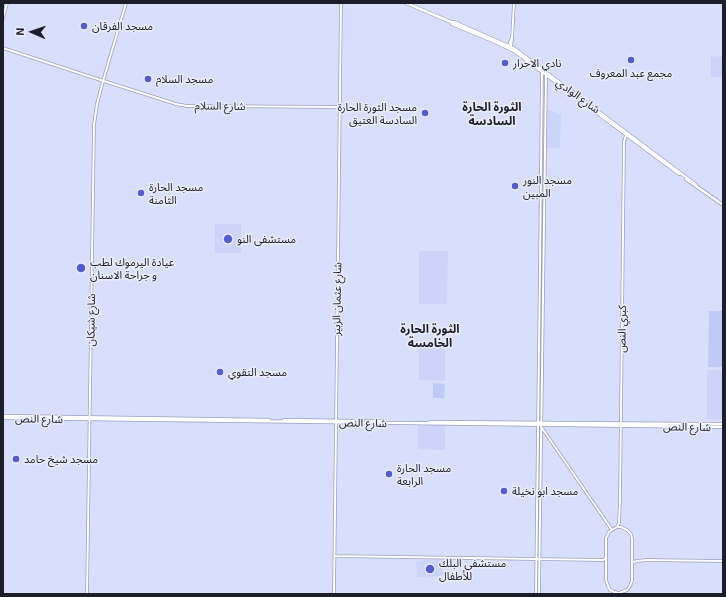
<!DOCTYPE html>
<html>
<head>
<meta charset="utf-8">
<style>
  body { margin:0 }
  #map { position:relative; width:726px; height:597px; overflow:hidden; background:#d8dffd; font-family:"Exo 2",sans-serif }
  canvas { display:block }
  .frame { position:absolute; inset:0; border:4px solid #1c1f2a; pointer-events:none }
  .north { position:absolute; left:12px; top:12px; width:40px; height:40px; -webkit-text-stroke:3px #eaedf9; paint-order:stroke; rotate:272deg; font-size:11px; font-weight:700; line-height:16px; text-align:center; color:#1c1f2a }
  .north::after { content:''; display:block; margin:auto; width:14px; height:18px; background:#1c1f2a; clip-path:polygon(50% 0,100% 100%,50% 72%,0 100%) }
</style>
</head>
<body>
<div id="map">
<canvas width="726" height="597"></canvas>
<div class="frame"></div>
<div class="north">N</div>
</div>
<script>
const context = document.querySelector('canvas').getContext('2d');
context.lineJoin = 'round';
function fillPath(path, color) { context.fillStyle = color; context.fill(path, 'evenodd'); }
const toPath = rows => new Path2D(rows.map(r => 'M' + r).join(''));
function strokePath(path, color, width, dash) { context.strokeStyle = color; context.lineWidth = width; context.lineCap = dash ? 'butt' : 'round'; context.setLineDash(dash || []); context.stroke(path); }
function write(font, color, halo, rows, align = 'center') {
  context.font = font + ' "Exo 2","Noto Sans Arabic",sans-serif'; context.lineWidth = 3; context.setLineDash([]); context.textBaseline = 'middle'; context.strokeStyle = halo; context.fillStyle = color; for (const [text, x, y, turn = 0] of rows) {
    context.save(); context.translate(x, y); context.rotate((+turn || 0) * Math.PI / 180); context.textAlign = isNaN(turn) ? turn : align; if (halo) context.strokeText(text, 0, 0); context.fillText(text, 0, 0); context.restore();
  }
}
const built = toPath([
  [711,56,723,57,722,77,711,77],
  [542,108,561,114,560,148,542,148],
  [215,224,241,224,241,253,215,253],
  [419,251,448,251,447,304,419,304],
  [419,345,440,346,441,345,447,345,447,348,445,349,445,381,419,380],
  [707,370,723,370,723,420,707,419],
  [418,425,445,425,445,450,418,449],
  [443,559,443,576,417,577,416,561,423,560]
]);
const green = toPath([
  [709,311,723,311,723,367,708,367],
  [433,383,445,384,444,398,433,398]
]);
const tertiary = toPath([
  [3,18,7,3],
  [509,45,512,37],
  [511,46,512,39,514,3],
  [3,48,85,75,176,104,187,106,202,106,339,107],
  [542,428,612,530],
  [617,527,619,523,620,500,624,142,626,135],
  [617,527,621,527,627,530,631,534,632,539,632,581,630,586,627,590,619,593,614,592,610,590,608,586,606,580,606,538,609,532,612,530,617,527],
  [334,556,603,560,606,558],
  [633,562,637,561,646,560,723,561],
  [87,594,94,125,97,104,103,81,126,3],
  [334,594,341,3],
  [536,594,540,266,542,71],
  [539,594,546,75]
]);
const secondary = toPath([
  [406,3,451,22,454,22,515,49,695,184,697,187],
  [451,22,452,24,493,41,514,51,679,174],
  [686,179,723,205],
  [3,416,269,420],
  [3,418,723,427],
  [284,420,353,421],
  [366,421,383,421],
  [430,422,700,424,723,424]
]);
const markers = [
  [84,26,4,"#545cd2"],
  [631,60,4,"#545cd2"],
  [505,63,4,"#545cd2"],
  [148,79,4,"#545cd2"],
  [425,113,4,"#545cd2"],
  [515,186,4,"#545cd2"],
  [141,193,4,"#545cd2"],
  [228,239,5,"#545cd2"],
  [81,268,5,"#545cd2"],
  [220,372,4,"#545cd2"],
  [16,459,4,"#545cd2"],
  [389,474,4,"#545cd2"],
  [504,491,4,"#545cd2"],
  [430,569,5,"#545cd2"]
];
const poiNames = [
  ["مسجد الفرقان",92,26],
  ["نادي الاحرار",513,63],
  ["مجمع عبد المعروف",631,73,"center"],
  ["مسجد السلام",156,79],
  ["مسجد الثورة الحارة",417,107,"right"],
  ["السادسة العتيق",417,120,"right"],
  ["مسجد النور",523,180],
  ["المبين",523,193],
  ["مسجد الحارة",149,187],
  ["الثامنة",149,200],
  ["مستشفى النو",237,239],
  ["عيادة اليرموك لطب",90,262],
  ["و جراحة الاسنان",90,275],
  ["مسجد التقوي",228,372],
  ["مسجد شيخ حامد",24,459],
  ["مسجد الحارة",397,468],
  ["الرابعة",397,481],
  ["مسجد ابو نخيلة",512,491],
  ["مستشفى البلك",439,563],
  ["للأطفال",439,576]
];
const streetNames = [
  ["شارع الوادي",578,96,36],
  ["شارع السلام",220,106,1],
  ["شارع عثمان الزبير",337,299,-89],
  ["شارع شيكان",91,320,-89],
  ["كبري النص",622,329,-89],
  ["شارع النص",39,419,1],
  ["شارع النص",363,423,1],
  ["شارع النص",687,427,1]
];
const neighbourhoodNames = [
  ["الثورة الحارة",492,107],
  ["السادسة",492,121],
  ["الثورة الحارة",430,329],
  ["الخامسة",430,343]
];
fillPath(built, '#ccd4fa');
fillPath(green, '#c0caf6');
strokePath(tertiary, '#999fbc', 3.5);
strokePath(secondary, '#999fbc', 4);
strokePath(tertiary, '#fff', 2);
strokePath(secondary, '#fff', 2.5);
for (const [x, y, r, color] of markers) { const dot = new Path2D(); dot.arc(x, y, r, 0, 2 * Math.PI); context.fillStyle = color; context.fill(dot); strokePath(dot, '#eaedf9', 1.5); }
write('11px', '#1c1f2a', '#eaedf9', poiNames, 'left');
write('11px', '#1c1f2a', '#eaedf9', streetNames);
write('bold 12px', '#1c1f2a', '#eaedf9', neighbourhoodNames);
</script>
</body>
</html>
